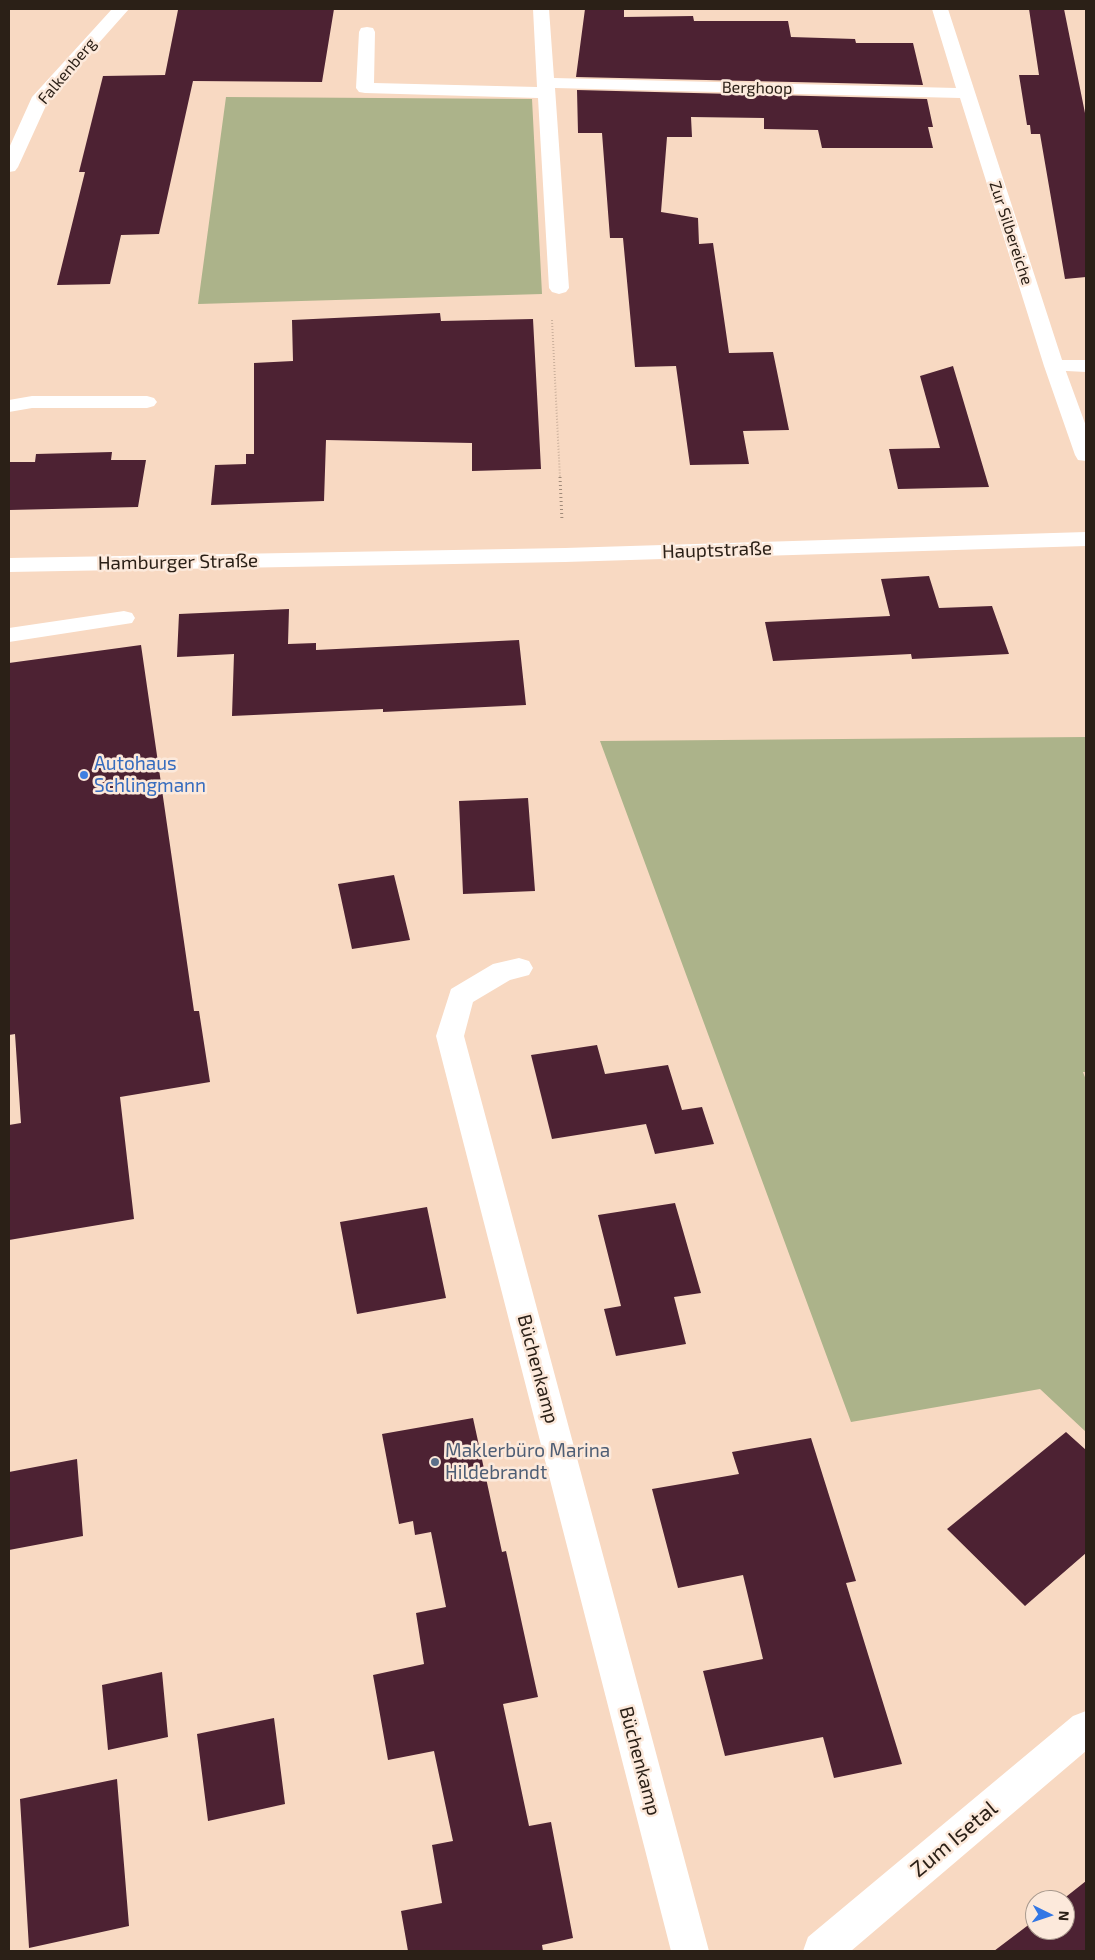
<!DOCTYPE html>
<html>
<head>
<meta charset="utf-8">
<style>
  body { margin:0 }
  #map { position:relative; width:1095px; height:1960px; overflow:hidden; background:#f8d9c2; font-family:"Exo 2",sans-serif }
  canvas { display:block }
  .frame { position:absolute; inset:0; border:10px solid #2b2017; pointer-events:none }
  .north { position:absolute; left:1025px; top:1890px; width:50px; height:50px; box-sizing:border-box; background:#fce9db; border:1px solid #a8998d; border-radius:50%; rotate:94deg; font-size:14px; font-weight:700; line-height:20px; text-align:center; color:#2b2017 }
  .north::after { content:''; display:block; margin:auto; width:18px; height:22px; background:#3377e5; clip-path:polygon(50% 0,100% 100%,50% 72%,0 100%) }
</style>
</head>
<body>
<div id="map">
<canvas width="1095" height="1960"></canvas>
<div class="frame"></div>
<div class="north">N</div>
</div>
<script>
const context = document.querySelector('canvas').getContext('2d');
context.lineJoin = 'round';
function fillPath(path, color) { context.fillStyle = color; context.fill(path, 'evenodd'); }
const toPath = rows => new Path2D(rows.map(r => 'M' + r).join(''));
function strokePath(path, color, width, dash) { context.strokeStyle = color; context.lineWidth = width; context.lineCap = dash ? 'butt' : 'round'; context.setLineDash(dash || []); context.stroke(path); }
function write(font, color, halo, rows, align = 'center') {
  context.font = font + ' "Exo 2",sans-serif'; context.lineWidth = 5; context.setLineDash([]); context.textBaseline = 'middle'; context.strokeStyle = halo; context.fillStyle = color; for (const [text, x, y, turn = 0] of rows) {
    context.save(); context.translate(x, y); context.rotate((+turn || 0) * Math.PI / 180); context.textAlign = isNaN(turn) ? turn : align; if (halo) context.strokeText(text, 0, 0); context.fillText(text, 0, 0); context.restore();
  }
}
const green = toPath([
  [226,97,532,99,542,294,198,304],
  [1086,737,1086,1072,1083,1072,1086,1080,1086,1432,1040,1389,851,1422,600,741]
]);
const building = toPath([
  [182,9,334,9,322,82,193,81,159,234,121,235,110,284,57,285,85,172,79,172,103,76,165,75,178,10],
  [585,9,624,9,624,17,693,16,694,21,788,21,791,37,855,39,856,43,913,43,923,85,576,77],
  [1029,9,1064,9,1086,118,1086,277,1065,279,1040,134,1031,134,1030,125,1027,125,1019,75,1039,75],
  [577,90,927,99,933,127,928,127,933,148,822,148,818,130,764,129,764,118,691,117,692,137,667,137,661,212,698,218,699,244,713,243,729,353,773,352,789,430,743,431,749,464,690,465,676,366,635,367,623,238,610,238,602,133,578,133],
  [440,313,441,321,533,319,541,469,472,471,472,443,326,440,324,501,211,505,215,465,246,464,246,454,254,454,254,363,293,361,292,320],
  [953,366,989,487,898,489,889,449,940,448,920,376],
  [112,452,111,460,146,460,138,507,9,510,9,462,35,462,36,454],
  [929,576,939,608,992,606,1009,654,912,659,911,654,773,661,765,622,890,616,881,579],
  [289,609,288,644,316,643,316,650,519,640,526,705,383,712,383,709,232,716,234,654,177,657,179,614],
  [141,645,194,1011,199,1011,210,1082,120,1097,134,1219,9,1240,9,1125,21,1123,15,1034,9,1035,9,663],
  [528,798,535,891,463,894,459,801],
  [394,875,410,940,352,949,338,884],
  [597,1045,605,1074,668,1065,682,1110,702,1107,714,1144,655,1154,646,1124,552,1139,531,1055],
  [675,1203,701,1293,674,1297,686,1344,616,1356,604,1309,621,1306,598,1215],
  [427,1207,446,1298,357,1314,340,1222],
  [473,1418,502,1552,506,1551,538,1697,503,1704,529,1826,551,1822,573,1938,542,1945,543,1951,408,1951,401,1911,442,1903,432,1845,453,1841,434,1751,388,1760,373,1675,424,1664,416,1613,446,1607,431,1532,415,1535,413,1521,399,1524,382,1434],
  [1066,1432,1086,1450,1086,1553,1025,1606,947,1529],
  [811,1438,856,1581,846,1583,902,1764,834,1778,823,1737,725,1756,703,1671,763,1659,743,1575,678,1588,652,1489,739,1474,732,1452],
  [77,1459,83,1536,9,1550,9,1472],
  [162,1672,168,1737,108,1750,102,1685],
  [274,1718,285,1804,208,1821,197,1734],
  [117,1779,129,1926,29,1948,20,1799],
  [1086,1881,1086,1951,994,1951,1035,1920,1035,1930,1065,1930,1065,1900,1062,1900]
]);
const pathFar1 = toPath([
  [552,320,560,478]
]);
const path = toPath([
  [560,477,562,521]
]);
const service = toPath([
  [1054,360,1086,360,1086,372,1047,370,1045,366,1047,362,1054,360],
  [32,396,147,396,154,398,157,402,154,406,147,408,32,408,9,412,9,400,32,396],
  [124,611,132,613,135,618,132,623,9,642,9,628,124,611]
]);
const minor = toPath([
  [112,9,129,9,49,99,18,167,15,171,9,172,9,148,32,97,112,9],
  [533,9,549,9,554,78,956,88,932,9,948,9,1064,366,1086,426,1086,461,1078,460,1075,455,1044,366,960,98,555,88,569,288,566,292,559,294,552,292,549,288,538,98,365,93,359,92,356,88,359,32,361,28,367,27,373,28,375,32,374,83,537,87,533,9],
  [519,958,529,961,533,968,529,975,510,980,473,1002,464,1036,709,1951,671,1951,436,1036,451,989,493,964,519,958],
  [1086,1711,1086,1751,851,1951,803,1951,808,1937,1073,1716,1086,1711]
]);
const tertiary = toPath([
  [1086,532,1086,546,565,562,9,572,9,558,565,548,1086,532]
]);
const markers = [
  [84,775,5,"#3f7fe0"],
  [435,1462,5,"#5c6f8a"]
];
const farStreetnames = [
  ["Falkenberg",67,71,-50],
  ["Berghoop",757,88,1],
  ["Zur Silbereiche",1011,233,72]
];
const streetNames = [
  ["Hauptstraße",717,550,-2],
  ["Hamburger Straße",178,562,-1],
  ["Büchenkamp",538,1369,75],
  ["Büchenkamp",640,1761,75]
];
const shopNames = [
  ["Autohaus",94,764],
  ["Schlingmann",94,786]
];
const serviceNames = [
  ["Maklerbüro Marina",445,1451],
  ["Hildebrandt",445,1473]
];
const nearStreetnames = [
  ["Zum Isetal",954,1839,-40]
];
fillPath(green, '#acb38a');
fillPath(building, '#4d2233');
strokePath(pathFar1, '#a08a79', 2, [0.5, 2.5]);
strokePath(path, '#a08a79', 3, [1, 3]);
fillPath(service, '#fff');
fillPath(minor, '#fff');
fillPath(tertiary, '#fff');
for (const [x, y, r, color] of markers) { const dot = new Path2D(); dot.arc(x, y, r, 0, 2 * Math.PI); context.fillStyle = color; context.fill(dot); strokePath(dot, '#fce9db', 2); }
write('16px', '#2b2017', '#fce9db', farStreetnames);
write('19px', '#2b2017', '#fce9db', streetNames);
write('19px', '#366cbe', '#fce9db', shopNames, 'left');
write('19px', '#4e5e75', '#fce9db', serviceNames, 'left');
write('22px', '#2b2017', '#fce9db', nearStreetnames);
</script>
</body>
</html>
